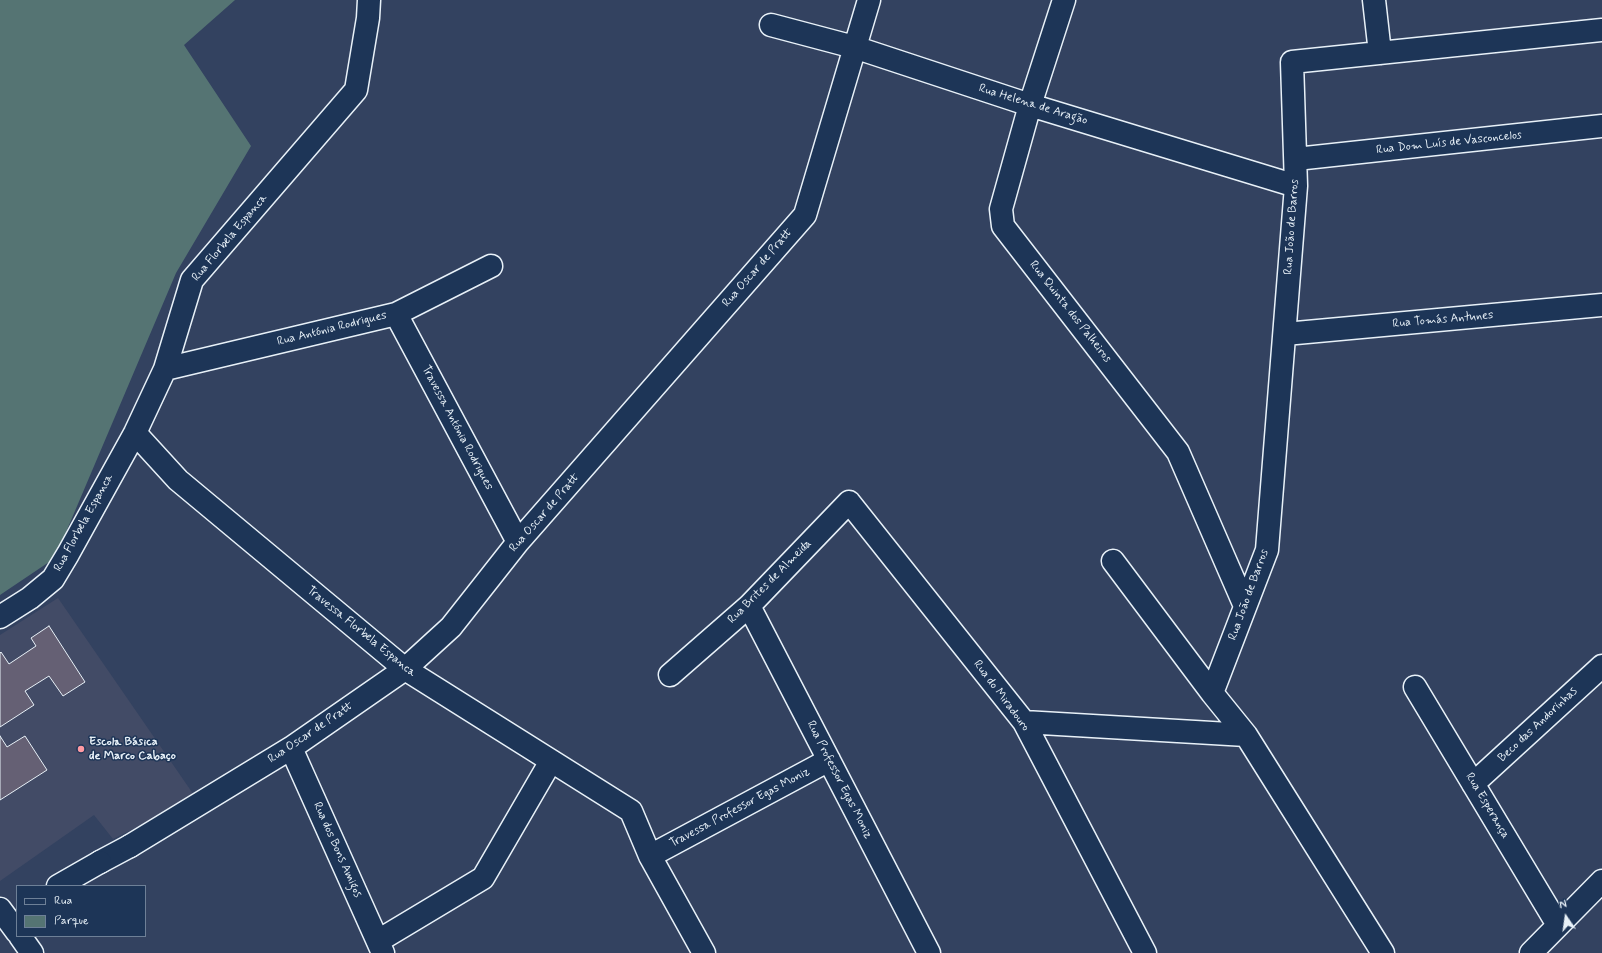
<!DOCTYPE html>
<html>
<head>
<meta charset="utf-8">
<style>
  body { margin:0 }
  #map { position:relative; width:1602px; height:953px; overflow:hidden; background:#334260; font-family:Mynerve,sans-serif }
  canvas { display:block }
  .legend { position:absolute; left:16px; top:885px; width:130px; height:52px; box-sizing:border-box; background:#1d3557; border:1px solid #6e8097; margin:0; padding:5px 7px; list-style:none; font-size:12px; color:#e8f1f8 }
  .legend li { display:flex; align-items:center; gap:8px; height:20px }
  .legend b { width:20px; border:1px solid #6e8097 }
  .north { position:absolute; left:1546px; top:897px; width:40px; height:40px; -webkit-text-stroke:3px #1d3557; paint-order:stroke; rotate:347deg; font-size:11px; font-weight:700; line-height:16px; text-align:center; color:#e8f1f8 }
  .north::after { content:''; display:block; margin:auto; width:14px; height:18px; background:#e8f1f8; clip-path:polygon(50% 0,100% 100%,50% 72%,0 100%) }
</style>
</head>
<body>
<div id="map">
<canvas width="1602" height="953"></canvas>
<ul class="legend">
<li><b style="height:5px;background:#1d3557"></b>Rua</li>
<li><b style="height:11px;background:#557473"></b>Parque</li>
</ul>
<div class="north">N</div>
</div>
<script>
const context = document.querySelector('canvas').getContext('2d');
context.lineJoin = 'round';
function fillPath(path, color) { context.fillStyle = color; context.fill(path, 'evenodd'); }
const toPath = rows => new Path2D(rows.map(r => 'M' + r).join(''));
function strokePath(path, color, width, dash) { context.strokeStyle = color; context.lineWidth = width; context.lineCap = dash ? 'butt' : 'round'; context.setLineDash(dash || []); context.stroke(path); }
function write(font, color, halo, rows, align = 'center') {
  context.font = font + ' Mynerve,sans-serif'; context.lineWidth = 3; context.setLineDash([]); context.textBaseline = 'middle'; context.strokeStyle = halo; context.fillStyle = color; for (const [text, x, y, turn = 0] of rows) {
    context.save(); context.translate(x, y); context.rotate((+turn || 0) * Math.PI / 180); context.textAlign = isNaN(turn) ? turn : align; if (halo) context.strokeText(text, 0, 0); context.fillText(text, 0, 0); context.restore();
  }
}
const built = toPath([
  [58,598,196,798,113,839,94,815,0,881,0,635]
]);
const green = toPath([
  [0,0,235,0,184,45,251,146,176,273,55,558,0,595]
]);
const building = toPath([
  [49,626,85,682,63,696,49,676,25,691,34,705,0,727,0,653,1,652,9,664,36,646,31,638,49,626],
  [0,736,7,747,25,736,47,770,0,800,0,736]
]);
const pedestrian = toPath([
  [100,862,130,846]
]);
const minor = toPath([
  [1064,0,1030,105,1001,209,1003,226,1178,452,1245,606],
  [1374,0,1380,53],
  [771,25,854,47,1030,105,1296,186],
  [1296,159,1602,126],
  [396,314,518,542],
  [1285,334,1602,305],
  [165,369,396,314,491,266],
  [135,433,178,480,405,669,631,811,650,856,704,953],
  [1113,561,1212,693,1246,735,1383,953],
  [749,606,929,953],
  [0,617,30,598,53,579,68,554,135,433,165,369,192,280,356,90,368,18,369,0],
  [670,675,749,606,849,502,1024,722,1145,953],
  [1415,687,1558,925],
  [1212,693,1267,550,1296,186,1292,62,1602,30],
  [1024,722,1246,735],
  [291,748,383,953],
  [1473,784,1602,666],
  [130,846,291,748,405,669,451,627,518,542,805,215,869,0],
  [650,856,829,760],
  [58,886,100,862],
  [0,909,17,932],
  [20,936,32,953],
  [378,941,483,878,551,761],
  [1531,953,1602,881]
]);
const markers = [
  [81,749,4,"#ff9aa2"]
];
const streetNames = [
  ["Rua Helena de Aragão",1033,105,17],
  ["Rua Dom Luís de Vasconcelos",1449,143,-6],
  ["Rua João de Barros",1292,227,-86],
  ["Rua Florbela Espanca",230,238,-50],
  ["Rua Oscar de Pratt",758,268,-49],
  ["Rua Quinta dos Palheiros",1070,312,52],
  ["Rua Tomás Antunes",1443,320,-5],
  ["Rua Antónia Rodrigues",332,329,-14],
  ["Travessa Antónia Rodrigues",457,428,62],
  ["Rua Oscar de Pratt",545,513,-49],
  ["Rua Florbela Espanca",84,523,-61],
  ["Rua Brites de Almeida",770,582,-45],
  ["Rua João de Barros",1249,595,-70],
  ["Travessa Florbela Espanca",361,632,39],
  ["Rua do Miradouro",1001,696,53],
  ["Beco das Andorinhas",1538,725,-43],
  ["Rua Oscar de Pratt",311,733,-34],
  ["Rua Professor Egas Moniz",839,780,63],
  ["Rua Esperança",1487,806,59],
  ["Travessa Professor Egas Moniz",740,808,-28],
  ["Rua dos Bons Amigos",337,850,66]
];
const poiNames = [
  ["Escola Básica",89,742],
  ["de Marco Cabaço",89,756]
];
fillPath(built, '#424b66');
fillPath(green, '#557473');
fillPath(building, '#656074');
strokePath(building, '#e8f1f8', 1);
strokePath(pedestrian, '#e8f1f8', 25);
strokePath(minor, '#e8f1f8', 25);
strokePath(pedestrian, '#1d3557', 22);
strokePath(minor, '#1d3557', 22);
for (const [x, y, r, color] of markers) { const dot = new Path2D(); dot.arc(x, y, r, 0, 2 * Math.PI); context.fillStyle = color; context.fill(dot); strokePath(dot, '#1d3557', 1.5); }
write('12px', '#e8f1f8', '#1d3557', streetNames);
write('bold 12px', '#e8f1f8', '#1d3557', poiNames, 'left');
</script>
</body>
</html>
